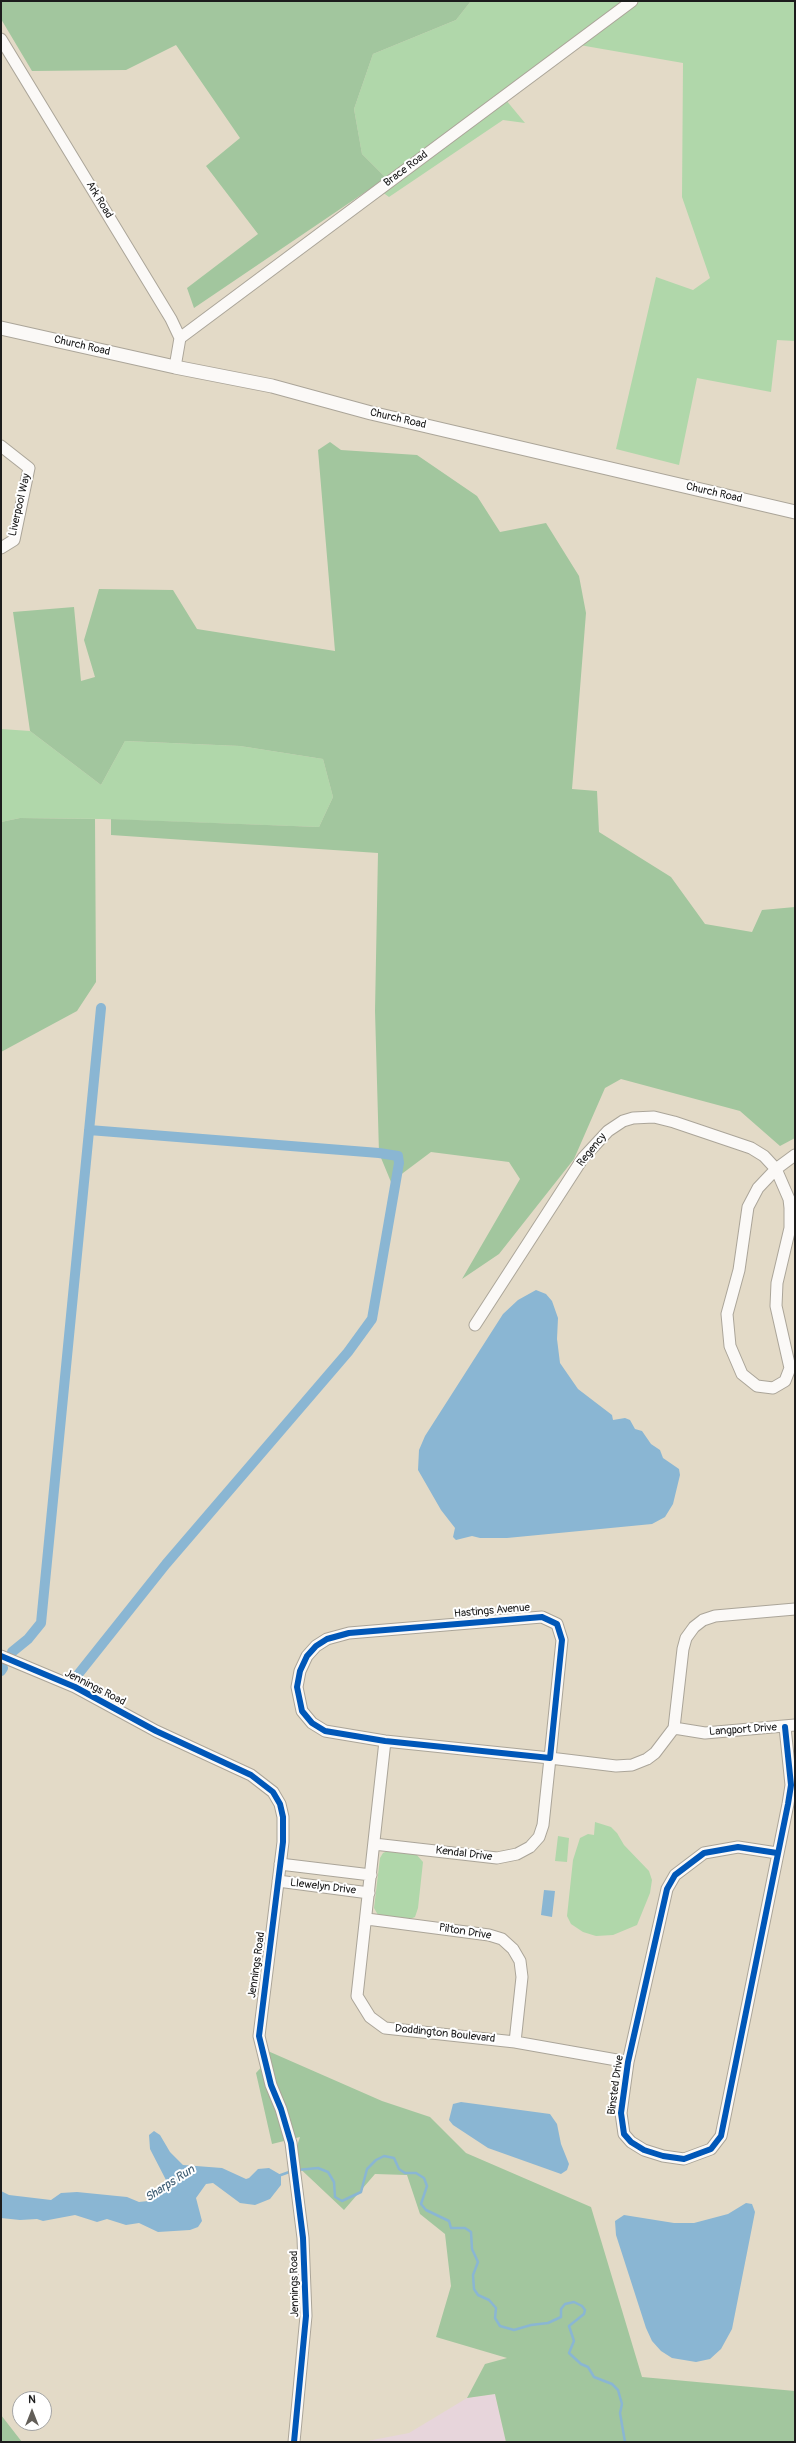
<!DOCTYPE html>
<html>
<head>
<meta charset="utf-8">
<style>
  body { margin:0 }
  #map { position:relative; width:796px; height:2443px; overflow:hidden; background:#e3dac7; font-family:Pangolin,sans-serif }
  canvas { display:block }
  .frame { position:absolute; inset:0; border:2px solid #1c1c1c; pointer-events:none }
  .north { position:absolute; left:12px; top:2391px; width:40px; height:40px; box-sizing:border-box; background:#fff; border:1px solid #a4a4a4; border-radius:50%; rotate:0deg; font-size:11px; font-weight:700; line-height:16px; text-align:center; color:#1c1c1c }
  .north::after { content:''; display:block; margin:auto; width:14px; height:18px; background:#625e58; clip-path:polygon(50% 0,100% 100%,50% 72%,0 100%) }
</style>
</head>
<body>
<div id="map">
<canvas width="796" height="2443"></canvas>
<div class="frame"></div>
<div class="north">N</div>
</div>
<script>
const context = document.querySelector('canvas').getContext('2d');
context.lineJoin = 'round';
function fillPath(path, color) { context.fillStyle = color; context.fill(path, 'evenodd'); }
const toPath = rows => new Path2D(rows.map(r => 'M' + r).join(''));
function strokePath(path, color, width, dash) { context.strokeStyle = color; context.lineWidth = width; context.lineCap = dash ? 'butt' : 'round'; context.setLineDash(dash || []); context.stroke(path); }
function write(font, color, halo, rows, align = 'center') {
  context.font = font + ' Pangolin,sans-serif'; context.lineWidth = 4; context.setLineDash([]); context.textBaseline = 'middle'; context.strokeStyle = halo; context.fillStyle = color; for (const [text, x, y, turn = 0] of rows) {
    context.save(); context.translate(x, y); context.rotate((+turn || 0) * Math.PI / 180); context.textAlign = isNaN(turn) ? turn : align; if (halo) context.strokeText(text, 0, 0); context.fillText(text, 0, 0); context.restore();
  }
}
const built = toPath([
  [495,2394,506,2442,362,2442,409,2433,467,2398]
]);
const green = toPath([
  [471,1,795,1,795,341,777,340,771,392,697,378,679,465,616,449,656,277,693,290,710,278,682,197,683,63,568,43,501,94,525,123,503,120,389,197,374,186,385,177,362,154,354,109,373,54,456,20],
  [1,729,30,731,101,785,125,741,240,746,323,759,333,797,319,827,102,819,20,818,1,822],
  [595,1822,611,1827,617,1833,624,1845,649,1871,652,1880,650,1893,637,1925,613,1935,596,1936,583,1932,571,1924,567,1916,573,1860,580,1838,588,1834,594,1835],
  [558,1836,569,1838,567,1862,555,1861],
  [390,1850,416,1854,423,1862,418,1908,415,1917,410,1919,378,1915,374,1908,380,1858,383,1853]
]);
const forest = toPath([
  [1,1,471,1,456,20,373,54,354,109,362,154,386,178,194,308,187,288,258,234,206,166,240,138,176,45,126,70,32,71,1,19],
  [330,442,341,450,417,455,477,496,500,532,546,523,579,576,586,613,572,789,597,791,599,832,671,877,705,924,752,932,762,910,795,907,795,1138,780,1146,740,1111,621,1079,605,1088,574,1159,499,1254,462,1279,520,1179,509,1162,431,1152,391,1182,379,1153,375,1011,378,853,111,835,111,819,319,827,333,797,323,759,240,746,125,741,101,785,30,731,13,612,74,607,81,681,95,677,84,640,99,589,173,590,197,629,335,651,318,450],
  [20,818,95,819,96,982,77,1011,1,1052,1,822],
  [261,2048,382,2101,430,2117,466,2153,591,2207,642,2377,795,2391,795,2442,506,2442,495,2394,467,2398,485,2364,507,2358,436,2337,451,2286,445,2234,420,2214,407,2175,375,2174,344,2210,292,2161,300,2137,272,2144,256,2073,265,2063],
  [1,2415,22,2442,1,2442]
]);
const water = toPath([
  [536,1290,546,1294,552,1301,558,1318,557,1339,560,1363,578,1389,612,1415,613,1420,625,1418,630,1420,635,1429,642,1431,651,1444,660,1450,663,1458,679,1469,680,1475,673,1504,665,1517,652,1524,507,1538,480,1538,472,1536,456,1540,453,1537,455,1528,441,1510,418,1470,419,1450,425,1436,503,1314,518,1300],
  [544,1890,555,1891,552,1917,541,1915],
  [461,2102,550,2114,557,2124,561,2144,569,2164,567,2170,561,2174,488,2148,453,2125,449,2120,453,2104],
  [154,2131,160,2135,170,2152,183,2165,222,2168,246,2179,249,2178,258,2169,269,2168,281,2175,281,2185,270,2199,255,2205,240,2203,213,2183,206,2184,196,2198,202,2221,198,2227,190,2230,158,2232,139,2223,126,2225,107,2219,97,2222,75,2215,43,2221,37,2219,20,2220,1,2218,1,2191,9,2195,51,2200,61,2193,77,2192,127,2197,139,2202,148,2201,166,2180,150,2149,149,2135],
  [746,2203,752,2204,755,2212,732,2329,721,2349,710,2359,696,2362,672,2358,661,2351,652,2341,646,2328,616,2235,615,2221,624,2215,674,2223,694,2223,728,2214]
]);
const stream = toPath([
  [3,1668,7,1661],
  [297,2170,318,2168,328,2172,334,2182,335,2197,342,2201,361,2192,367,2169,376,2160,384,2156,394,2158,399,2169,405,2173,416,2173,424,2178,427,2186,421,2204,426,2210,449,2221,451,2228,465,2228,471,2232,472,2249,478,2262,473,2275,474,2289,478,2295,489,2300,496,2308,495,2318,500,2326,514,2330,531,2325,548,2323,561,2317,561,2309,565,2304,574,2302,582,2306,585,2310,584,2314,569,2326,574,2341,569,2353,581,2364,588,2367,594,2377,612,2384,618,2390,622,2404,620,2413,625,2442],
  [278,2176,292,2171]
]);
const canal = toPath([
  [12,1652,28,1639,41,1623,101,1008],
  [1,1671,3,1668],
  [72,1682,166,1564,348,1352,372,1319,399,1163,398,1156,379,1153,89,1130]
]);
const minor = toPath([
  [1,39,171,319,180,338,175,367],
  [180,338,632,1],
  [1,446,29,468,14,540,1,548],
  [776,1169,789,1199,790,1208,790,1228,777,1283,776,1306,790,1368,785,1381,773,1388,757,1386,742,1374,730,1346,727,1314,739,1270,748,1207,758,1188,776,1169],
  [475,1325,583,1158,608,1131,623,1121,633,1118,654,1117,674,1122,751,1148,764,1156,776,1169,795,1155],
  [542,1617,557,1624,562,1640,550,1758,385,1741,325,1731,312,1723,302,1711,297,1687,300,1671,307,1656,316,1646,327,1639,349,1633,542,1617],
  [1,1656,75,1687,156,1731,251,1775,273,1792,280,1804,283,1817,283,1842,259,2036,271,2085,281,2109,291,2143,303,2238,306,2316,294,2442],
  [674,1728,683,1649,686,1638,694,1627,703,1620,715,1616,795,1609],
  [385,1741,357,1996,370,2017,385,2028,515,2042,628,2062],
  [374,1844,497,1858,517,1854,530,1847,539,1837,543,1825,550,1758,616,1766,632,1765,647,1759,655,1753,674,1728,705,1733,795,1725],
  [777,1853,738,1847,704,1853,675,1875,667,1889,628,2062,621,2113,624,2134,631,2142,644,2150,663,2156,684,2159,711,2149,721,2136,788,1804,791,1785,785,1727],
  [280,1864,371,1875],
  [278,1881,369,1893],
  [367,1919,489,1935,502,1939,513,1949,520,1961,522,1977,515,2042]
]);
const major = toPath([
  [1,328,175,367,272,386,371,413,795,512]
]);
const cycleway = toPath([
  [542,1617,557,1624,562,1640,550,1758,385,1741,325,1731,312,1723,302,1711,297,1687,300,1671,307,1656,316,1646,327,1639,349,1633,542,1617],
  [1,1656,75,1687,156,1731,251,1775,273,1792,280,1804,283,1817,283,1842,259,2036,271,2085,281,2109,291,2143,303,2238,306,2316,294,2442],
  [777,1853,738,1847,704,1853,675,1875,667,1889,628,2062,621,2113,624,2134,631,2142,644,2150,663,2156,684,2159,711,2149,721,2136,788,1804,791,1785,785,1727]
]);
const streetNames = [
  ["Brace Road",406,169,-37],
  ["Ark Road",99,200,59],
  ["Church Road",82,346,13],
  ["Church Road",398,419,13],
  ["Church Road",714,493,13],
  ["Liverpool Way",20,505,-77],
  ["Regency",592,1150,-51],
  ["Hastings Avenue",492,1611,-5],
  ["Jennings Road",95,1688,27],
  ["Langport Drive",743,1730,-4],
  ["Kendal Drive",464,1854,7],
  ["Llewelyn Drive",323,1887,7],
  ["Pilton Drive",465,1932,9],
  ["Jennings Road",257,1965,-82],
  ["Doddington Boulevard",445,2034,6],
  ["Binsted Drive",616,2085,-82],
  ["Jennings Road",295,2284,-91]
];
const waterNames = [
  ["Sharps Run",170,2184,-33]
];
fillPath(built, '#e7d5db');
fillPath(green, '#b0d7aa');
fillPath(forest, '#a2c69e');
fillPath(water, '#8ab6d3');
strokePath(stream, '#8ab6d3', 2.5);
strokePath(canal, '#8ab6d3', 10);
strokePath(minor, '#aba599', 13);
strokePath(major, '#aba599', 15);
strokePath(minor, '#fbf9f7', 11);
strokePath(major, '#fbf9f7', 13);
strokePath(cycleway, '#0057b8', 6);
write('11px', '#1c1c1c', '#fff', streetNames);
write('italic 12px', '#3c5b71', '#fff', waterNames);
</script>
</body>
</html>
